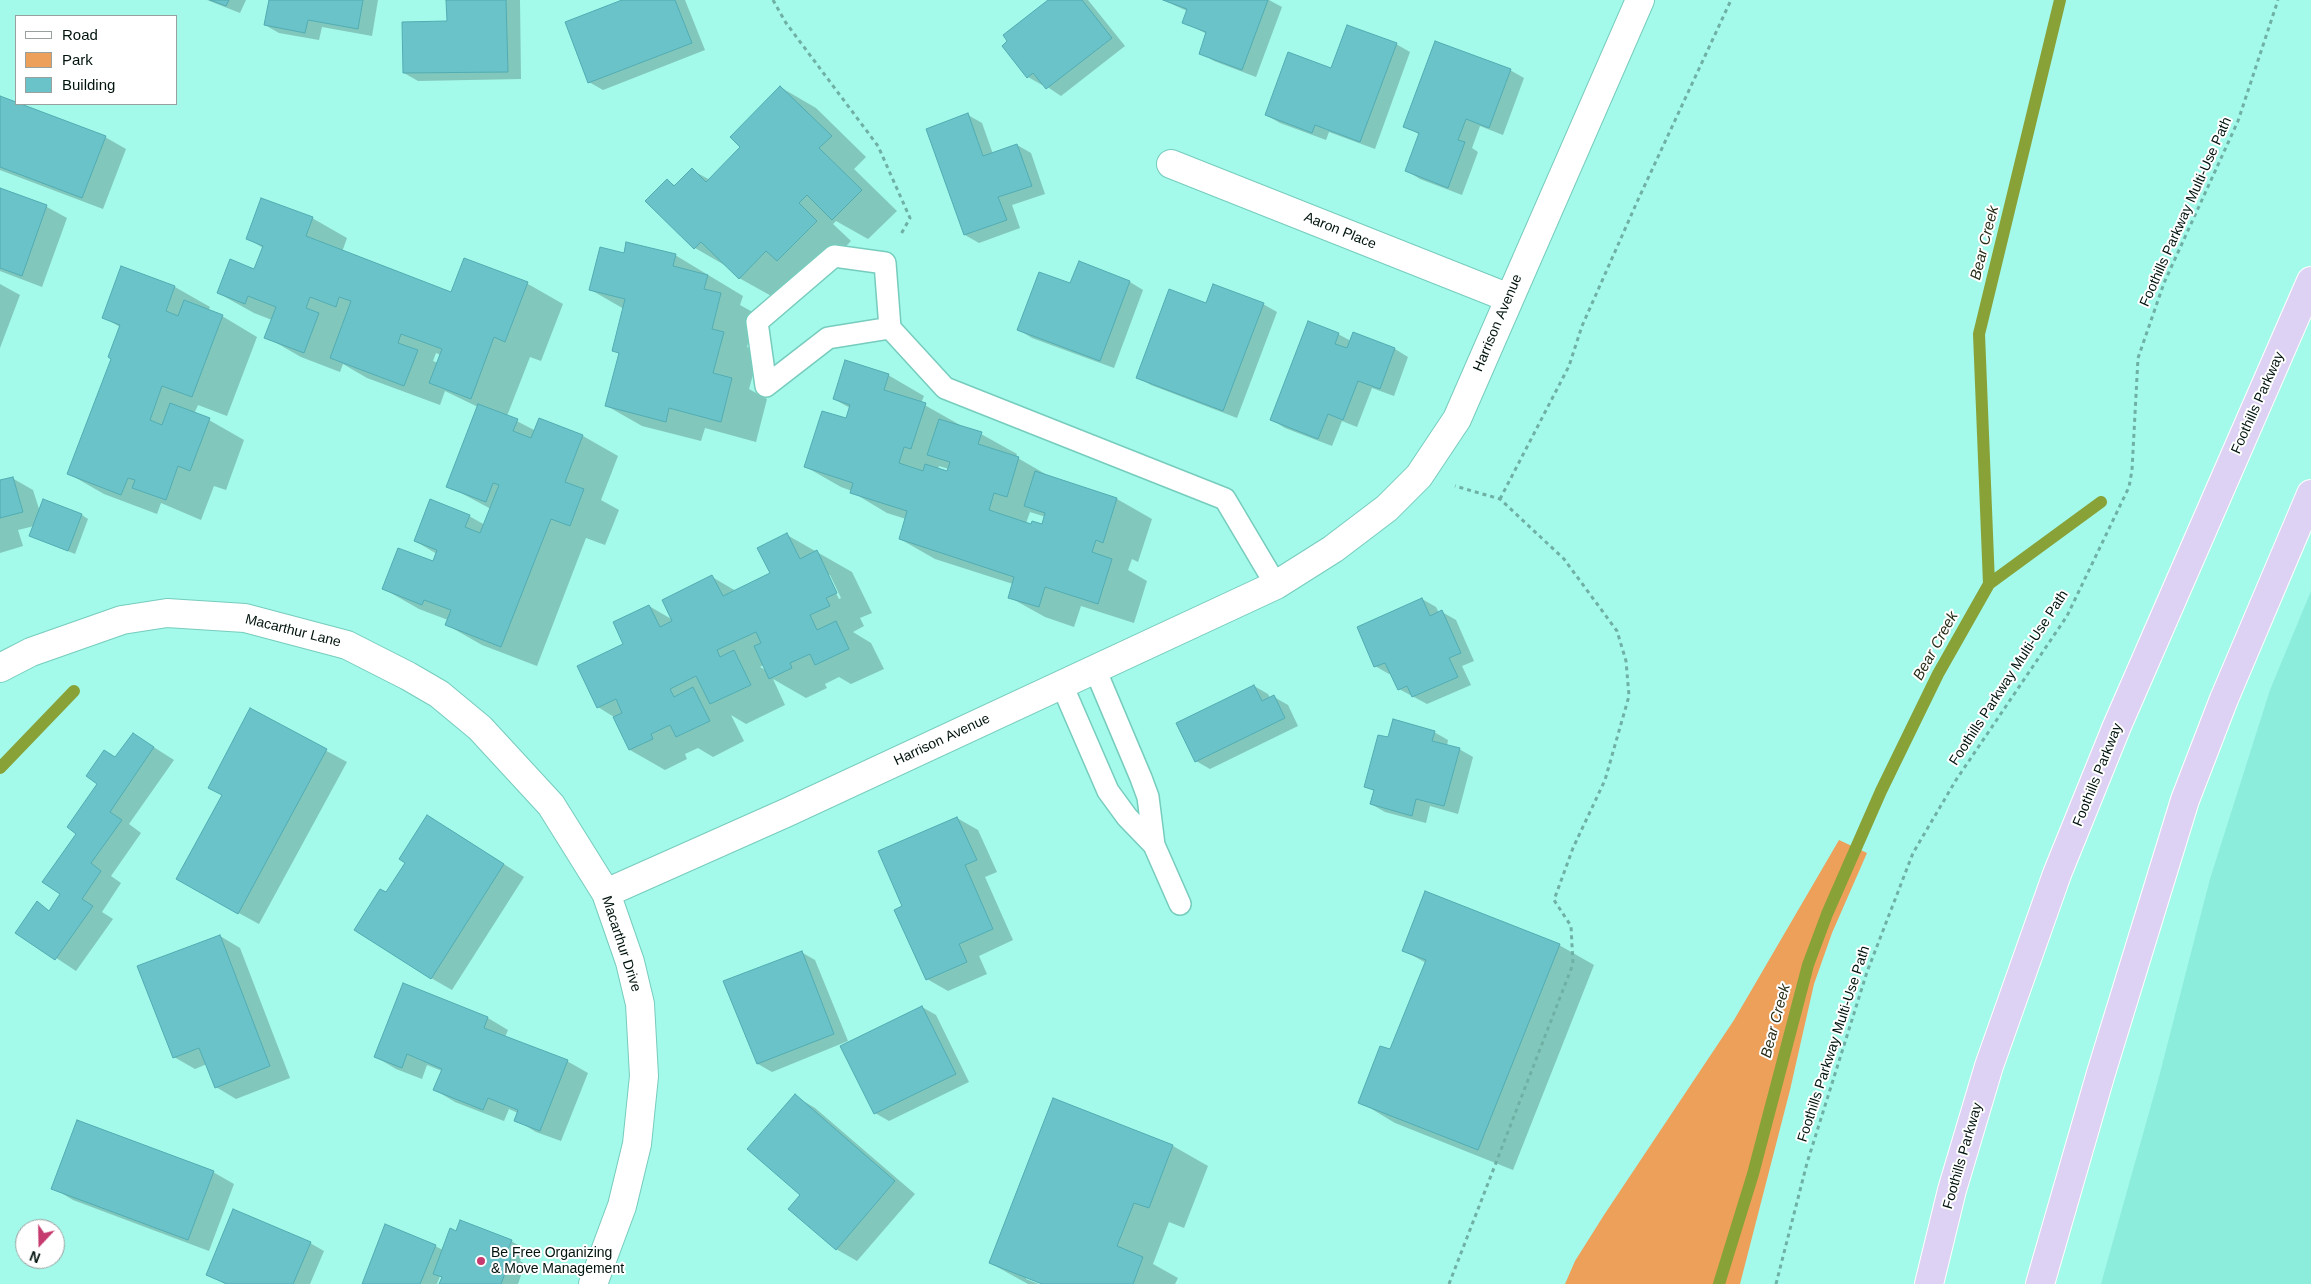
<!DOCTYPE html>
<html>
<head>
<meta charset="utf-8">
<style>
  body { margin:0 }
  #map { position:relative; width:2311px; height:1284px; overflow:hidden; background:#a3f9ea; font-family:Helvetica,sans-serif }
  canvas { display:block }
  .legend { position:absolute; left:15px; top:15px; width:162px; height:90px; box-sizing:border-box; background:#fff; border:1px solid #99a19f; margin:0; padding:6px 9px; list-style:none; font-size:15px; color:#00130f }
  .legend li { display:flex; align-items:center; gap:10px; height:25px }
  .legend b { width:25px; border:1px solid #99a19f }
  .north { position:absolute; left:15px; top:1219px; width:50px; height:50px; box-sizing:border-box; background:#fff; border:1px solid #99a19f; border-radius:50%; rotate:201deg; font-size:14px; font-weight:700; line-height:20px; text-align:center; color:#00130f }
  .north::after { content:''; display:block; margin:auto; width:18px; height:22px; background:#c53a6f; clip-path:polygon(50% 0,100% 100%,50% 72%,0 100%) }
</style>
</head>
<body>
<div id="map">
<canvas width="2311" height="1284"></canvas>
<ul class="legend">
<li><b style="height:6px;background:#fff"></b>Road</li>
<li><b style="height:14px;background:#eda05a"></b>Park</li>
<li><b style="height:14px;background:#69c3c9"></b>Building</li>
</ul>
<div class="north">N</div>
</div>
<script>
const context = document.querySelector('canvas').getContext('2d');
context.lineJoin = 'round';
function fillPath(path, color) { context.fillStyle = color; context.fill(path, 'evenodd'); }
const toPath = rows => new Path2D(rows.map(r => 'M' + r).join(''));
function strokePath(path, color, width, dash) { context.strokeStyle = color; context.lineWidth = width; context.lineCap = dash ? 'butt' : 'round'; context.setLineDash(dash || []); context.stroke(path); }
function write(font, color, halo, rows, align = 'center') {
  context.font = font + ' Helvetica,sans-serif'; context.lineWidth = 4; context.setLineDash([]); context.textBaseline = 'middle'; context.strokeStyle = halo; context.fillStyle = color; for (const [text, x, y, turn = 0] of rows) {
    context.save(); context.translate(x, y); context.rotate((+turn || 0) * Math.PI / 180); context.textAlign = isNaN(turn) ? turn : align; if (halo) context.strokeText(text, 0, 0); context.fillText(text, 0, 0); context.restore();
  }
}
const built = toPath([
  [2311,591,2311,1284,2101,1284,2159,1077,2210,879,2270,690]
]);
const green = toPath([
  [1839,840,1867,853,1832,933,1814,984,1790,1090,1740,1284,1565,1284,1575,1261,1604,1215,1734,1020]
]);
const shadow = toPath([
  [207,0,246,0,240,13],
  [270,0,378,0,372,36,322,27,319,40,279,33,265,25],
  [448,0,520,0,521,79,418,81,404,73,448,22],
  [625,0,685,0,705,50,603,90,589,82],
  [1050,0,1088,0,1125,46,1061,96,1043,84,1042,85,1028,77],
  [1163,0,1269,0,1282,7,1256,77,1214,61,1200,53,1207,34,1183,22,1187,11],
  [1396,44,1410,52,1375,149,1329,132,1326,140,1280,123,1266,115,1332,70],
  [1510,70,1524,78,1503,135,1480,126,1472,148,1478,152,1462,195,1420,179,1407,171,1420,135,1405,126],
  [780,87,816,108,866,157,854,169,897,211,868,239,836,221,833,224,851,241,813,280,775,298,739,278,728,267,695,248,668,181,676,186,692,170,710,180,742,147],
  [0,97,105,137,126,149,103,209,0,170],
  [968,115,982,123,993,154,1017,145,1031,153,1045,194,1012,205,1020,228,979,243,965,235],
  [0,189,47,207,67,218,42,287,0,271],
  [312,218,347,238,342,252,452,293,464,260,528,284,563,304,541,361,530,357,507,416,536,431,540,419,583,436,618,456,601,500,619,510,605,545,586,538,537,666,482,645,447,625,448,620,419,609,384,589,434,563,437,554,415,541,469,516,485,525,491,509,448,486,478,407,445,391,440,405,367,378,343,364,340,372,301,357,266,337,272,320,254,313,218,293,255,270,263,248,247,238],
  [436,353,441,355,438,363,433,361],
  [625,255,675,255,743,296,740,305,756,314,747,347,759,353,749,389,767,399,756,442,705,428,701,441,642,426,607,406,620,354,613,350,624,309,591,290],
  [122,267,175,287,210,307,208,311,222,316,257,337,227,416,198,405,194,414,209,420,244,440,226,490,214,486,201,520,161,503,157,514,104,494,69,474,112,358,120,327,103,317],
  [1130,282,1143,290,1114,368,1032,338,1019,330,1071,285],
  [0,284,20,295,0,348],
  [1207,304,1263,304,1277,312,1237,418,1151,385,1137,377],
  [1338,334,1351,341,1354,334,1395,349,1408,357,1394,396,1372,388,1357,427,1342,421,1332,446,1285,428,1272,420],
  [888,375,924,396,921,403,960,425,960,427,981,434,1017,454,1016,457,1054,479,1117,499,1152,519,1138,562,1132,559,1128,570,1147,581,1134,623,1081,606,1074,627,1045,617,1009,597,1013,584,935,559,900,539,906,519,887,513,852,492,852,491,841,487,806,467,846,420,850,408,834,399],
  [939,466,949,469,948,473,938,469],
  [1030,512,1046,517,1043,526,1026,523],
  [12,478,33,490,40,512,82,515,88,519,75,554,31,536,34,526,18,530,23,546,0,553,0,482],
  [787,535,852,572,872,613,860,618,864,626,853,632,871,643,884,669,851,684,839,677,825,684,827,688,806,698,773,679,785,705,746,724,731,715,744,741,713,757,698,748,685,754,687,759,665,770,630,750,614,717,598,707,625,644,649,606,673,620,712,577,736,591,771,574],
  [827,575,830,575,841,598,839,599],
  [763,665,767,671,760,667],
  [1422,599,1436,607,1439,613,1442,612,1456,620,1474,661,1462,666,1471,685,1427,704,1399,689,1392,673,1389,674,1375,666],
  [1254,686,1268,694,1270,698,1274,697,1288,705,1298,726,1210,769,1196,761],
  [251,710,347,762,259,924,198,891,223,795],
  [1434,732,1448,740,1447,746,1459,749,1473,757,1458,814,1430,806,1426,823,1385,812,1371,804,1374,791,1365,786,1389,738],
  [133,734,174,760,129,824,141,833,111,876,121,883,102,912,113,919,76,971,17,932,37,903,50,911,62,894,77,833,99,783],
  [957,818,978,830,997,872,985,877,1013,940,979,956,987,974,948,991,927,979,904,907],
  [448,828,524,877,452,990,431,978,387,894],
  [220,936,240,948,290,1078,236,1099,216,1087,207,1064,195,1069,174,1057],
  [1559,945,1594,965,1513,1170,1395,1123,1360,1102,1391,1051,1426,963,1403,950],
  [801,952,815,960,848,1041,772,1072,758,1064],
  [922,1007,936,1015,969,1082,889,1121,875,1113],
  [488,1018,508,1030,505,1037,567,1061,588,1073,561,1141,536,1132,516,1120,518,1113,509,1109,504,1121,455,1102,435,1090,442,1071,427,1065,422,1079,396,1069,376,1057],
  [795,1096,815,1108,915,1194,857,1261,836,1249],
  [1173,1146,1208,1166,1184,1228,1169,1222,1153,1264,1178,1278,1175,1284,1046,1284,1026,1276,1026,1279,1039,1284,1028,1284,990,1263],
  [213,1172,234,1184,209,1251,73,1200,53,1188],
  [234,1211,310,1243,324,1251,310,1284,225,1284,207,1274],
  [457,1232,511,1241,525,1249,520,1261,525,1264,518,1284,440,1284,443,1278,440,1276,437,1284,363,1284,435,1246,443,1250]
]);
const stream = toPath([
  [1989,584,2101,502],
  [0,768,74,691],
  [1719,1284,1753,1174,1808,965,1827,914,1881,791,1938,674,1989,584,1979,334,2060,0]
]);
const building = toPath([
  [210,0,229,0,226,6,210,0],
  [269,0,363,0,358,29,308,20,305,33,264,25,269,0],
  [446,0,506,0,508,72,403,73,402,22,447,21,446,0],
  [622,0,675,0,692,43,588,83,565,22,622,0],
  [1048,0,1082,0,1112,38,1046,89,1033,73,1027,78,1002,46,1007,41,1003,35,1048,0],
  [1163,0,1268,0,1242,70,1199,54,1206,32,1182,23,1187,9,1163,0],
  [1347,25,1397,43,1360,142,1315,125,1312,133,1265,115,1288,52,1331,68,1347,25],
  [1435,41,1511,69,1489,128,1466,119,1458,140,1465,142,1448,188,1405,171,1419,133,1403,127,1435,41],
  [780,86,832,136,819,148,862,190,832,220,807,195,799,203,817,221,777,261,766,251,739,279,701,242,694,249,645,201,667,179,674,186,692,168,706,182,740,147,730,137,780,86],
  [0,96,16,102,16,104,21,104,106,136,82,198,0,167,0,96],
  [968,113,983,156,1017,144,1032,186,998,197,1007,220,964,235,926,129,968,113],
  [0,188,47,205,22,276,0,268,0,188],
  [261,198,313,217,306,236,451,292,464,258,528,282,505,342,494,337,471,399,429,383,442,349,401,334,398,343,418,350,404,386,330,358,351,301,339,297,336,307,310,297,306,308,319,313,304,353,264,338,276,307,248,296,245,304,217,293,230,259,254,269,263,246,246,239,261,198],
  [626,242,676,254,673,266,708,275,704,289,721,293,712,329,724,332,713,373,732,378,721,422,669,408,666,422,605,406,619,353,612,351,625,299,589,290,600,247,624,253,626,242],
  [1079,261,1130,281,1100,361,1017,330,1039,272,1070,283,1079,261],
  [121,266,175,286,166,311,178,316,184,300,223,315,192,397,162,386,150,420,162,425,170,403,210,418,190,471,178,466,166,500,132,488,135,480,128,478,121,495,67,474,111,359,108,357,120,325,102,318,121,266],
  [1213,284,1264,303,1223,411,1136,378,1169,289,1206,303,1213,284],
  [1308,321,1339,333,1335,344,1347,348,1353,332,1395,348,1380,389,1358,381,1343,420,1328,414,1318,439,1270,420,1308,321],
  [845,360,889,374,884,390,926,403,911,449,904,447,899,463,923,471,925,464,947,471,950,462,927,455,939,419,982,432,978,444,1019,457,1007,497,994,493,989,510,1031,524,1032,521,1042,524,1045,513,1024,506,1035,471,1117,498,1103,543,1096,540,1092,552,1112,559,1098,604,1045,587,1039,607,1008,598,1014,577,899,539,907,511,850,493,853,483,804,467,822,411,846,418,850,405,833,399,845,360],
  [478,404,518,419,513,431,531,438,539,418,583,435,565,482,584,489,570,526,551,519,501,647,445,625,451,610,424,600,422,605,382,589,398,548,433,561,437,550,414,541,430,499,470,515,465,527,480,533,499,485,493,483,486,502,446,487,478,404],
  [13,477,23,512,0,518,0,480,13,477],
  [43,499,82,514,68,551,29,536,43,499],
  [787,533,800,559,817,550,837,593,826,598,830,606,810,615,817,630,836,621,849,649,815,665,810,654,790,663,792,668,769,679,754,646,761,643,756,632,717,650,720,657,734,650,751,685,710,704,696,676,670,689,674,697,693,687,710,721,676,737,670,725,651,734,653,739,629,750,613,717,622,713,616,699,597,708,577,666,623,644,613,622,649,605,660,627,672,621,662,600,712,575,723,596,770,573,757,548,787,533],
  [1422,598,1430,616,1442,610,1461,653,1449,658,1458,677,1412,697,1407,686,1398,690,1385,663,1374,667,1357,627,1422,598],
  [1254,685,1262,701,1274,695,1285,718,1195,762,1176,723,1254,685],
  [250,708,327,749,238,914,176,879,222,795,208,788,250,708],
  [1393,719,1435,731,1432,741,1460,748,1444,806,1416,799,1412,816,1370,804,1374,790,1364,787,1378,735,1388,737,1393,719],
  [133,733,154,747,110,812,122,820,91,863,101,871,82,899,93,906,55,960,15,933,37,901,49,911,60,894,42,882,76,834,67,827,97,784,86,776,104,750,115,757,133,733],
  [427,815,504,864,431,979,354,930,380,889,386,892,405,863,399,859,427,815],
  [957,817,977,860,965,865,993,929,959,944,967,962,926,980,894,910,902,906,878,851,957,817],
  [1425,891,1560,944,1478,1150,1358,1103,1380,1046,1390,1049,1426,960,1402,951,1425,891],
  [220,935,270,1066,215,1088,199,1048,173,1058,137,966,220,935],
  [802,951,834,1034,757,1064,723,981,802,951],
  [403,983,488,1017,484,1028,568,1060,540,1131,514,1121,518,1110,488,1098,483,1110,433,1090,442,1069,407,1054,402,1068,374,1057,403,983],
  [922,1006,956,1074,874,1114,840,1046,922,1006],
  [795,1094,895,1181,836,1250,788,1209,800,1195,747,1149,795,1094],
  [1053,1098,1173,1145,1149,1208,1134,1203,1117,1246,1143,1257,1133,1284,1042,1284,989,1263,1053,1098],
  [77,1120,214,1171,188,1240,51,1189,77,1120],
  [233,1209,311,1242,293,1284,227,1284,206,1275,233,1209],
  [460,1220,512,1240,507,1252,512,1255,501,1284,439,1284,442,1277,433,1274,450,1228,456,1231,460,1220],
  [385,1224,436,1245,420,1284,362,1284,385,1224]
]);
const path = toPath([
  [773,0,786,23,878,146,910,218,900,236],
  [1500,499,1569,366,1582,326,1637,202,1731,0],
  [1449,1284,1573,964,1571,926,1554,900,1573,848,1605,780,1629,696,1626,661,1617,631,1564,559,1500,499,1455,486],
  [1776,1284,1807,1163,1867,972,1913,853,1956,780,2067,616,2129,487,2132,470,2138,358,2164,283,2238,121,2278,0]
]);
const service = toPath([
  [890,328,828,338,766,386,757,322,834,256,885,263,890,328,945,388,1225,499,1276,585],
  [1095,669,1141,778,1148,797,1154,845,1180,904],
  [1062,685,1108,791,1127,817,1154,845]
]);
const minor = toPath([
  [1171,164,1509,298],
  [0,668,31,652,122,620,167,613,245,618,347,645,408,676,439,694,480,728,551,805,606,893,630,962,640,1004,644,1076,637,1144,622,1206,593,1284],
  [606,893,788,812,1276,585,1333,549,1387,508,1419,476,1457,419,1640,0]
]);
const trunk = toPath([
  [1929,1284,1952,1190,1989,1066,2057,874,2117,726,2311,281],
  [2040,1284,2101,1073,2185,800,2224,699,2311,494]
]);
const markers = [
  [481,1261,5,"#c53a6f"]
];
const streetNames = [
  ["Foothills Parkway Multi-Use Path",2186,212,-66],
  ["Aaron Place",1340,231,22],
  ["Harrison Avenue",1498,323,-67],
  ["Foothills Parkway",2258,403,-66],
  ["Macarthur Lane",293,631,14],
  ["Foothills Parkway Multi-Use Path",2009,678,-57],
  ["Harrison Avenue",942,740,-25],
  ["Foothills Parkway",2098,775,-68],
  ["Macarthur Drive",621,944,72],
  ["Foothills Parkway Multi-Use Path",1834,1044,-72],
  ["Foothills Parkway",1963,1156,-74]
];
const poiNames = [
  ["Be Free Organizing",491,1253],
  ["& Move Management",491,1269]
];
const waterNames = [
  ["Bear Creek",1985,243,-76],
  ["Bear Creek",1936,646,-61],
  ["Bear Creek",1776,1021,-75]
];
fillPath(built, '#8ceddc');
fillPath(green, '#eda05a');
fillPath(shadow, '#0003');
strokePath(stream, '#88a237', 12);
fillPath(building, '#69c3c9');
strokePath(building, '#51acb2', 1);
strokePath(service, '#76ccbd', 24);
strokePath(minor, '#76ccbd', 30);
strokePath(trunk, '#fff', 30);
strokePath(path, '#6fb0a4', 3, [4, 4]);
strokePath(service, '#fff', 21);
strokePath(minor, '#fff', 28);
strokePath(trunk, '#ded2f4', 28);
for (const [x, y, r, color] of markers) { const dot = new Path2D(); dot.arc(x, y, r, 0, 2 * Math.PI); context.fillStyle = color; context.fill(dot); strokePath(dot, '#fff', 2); }
write('14px', '#00130f', '#fff', streetNames);
write('14px', '#00130f', '#fff', poiNames, 'left');
write('italic 15px', '#282e17', '#fff', waterNames);
</script>
</body>
</html>
